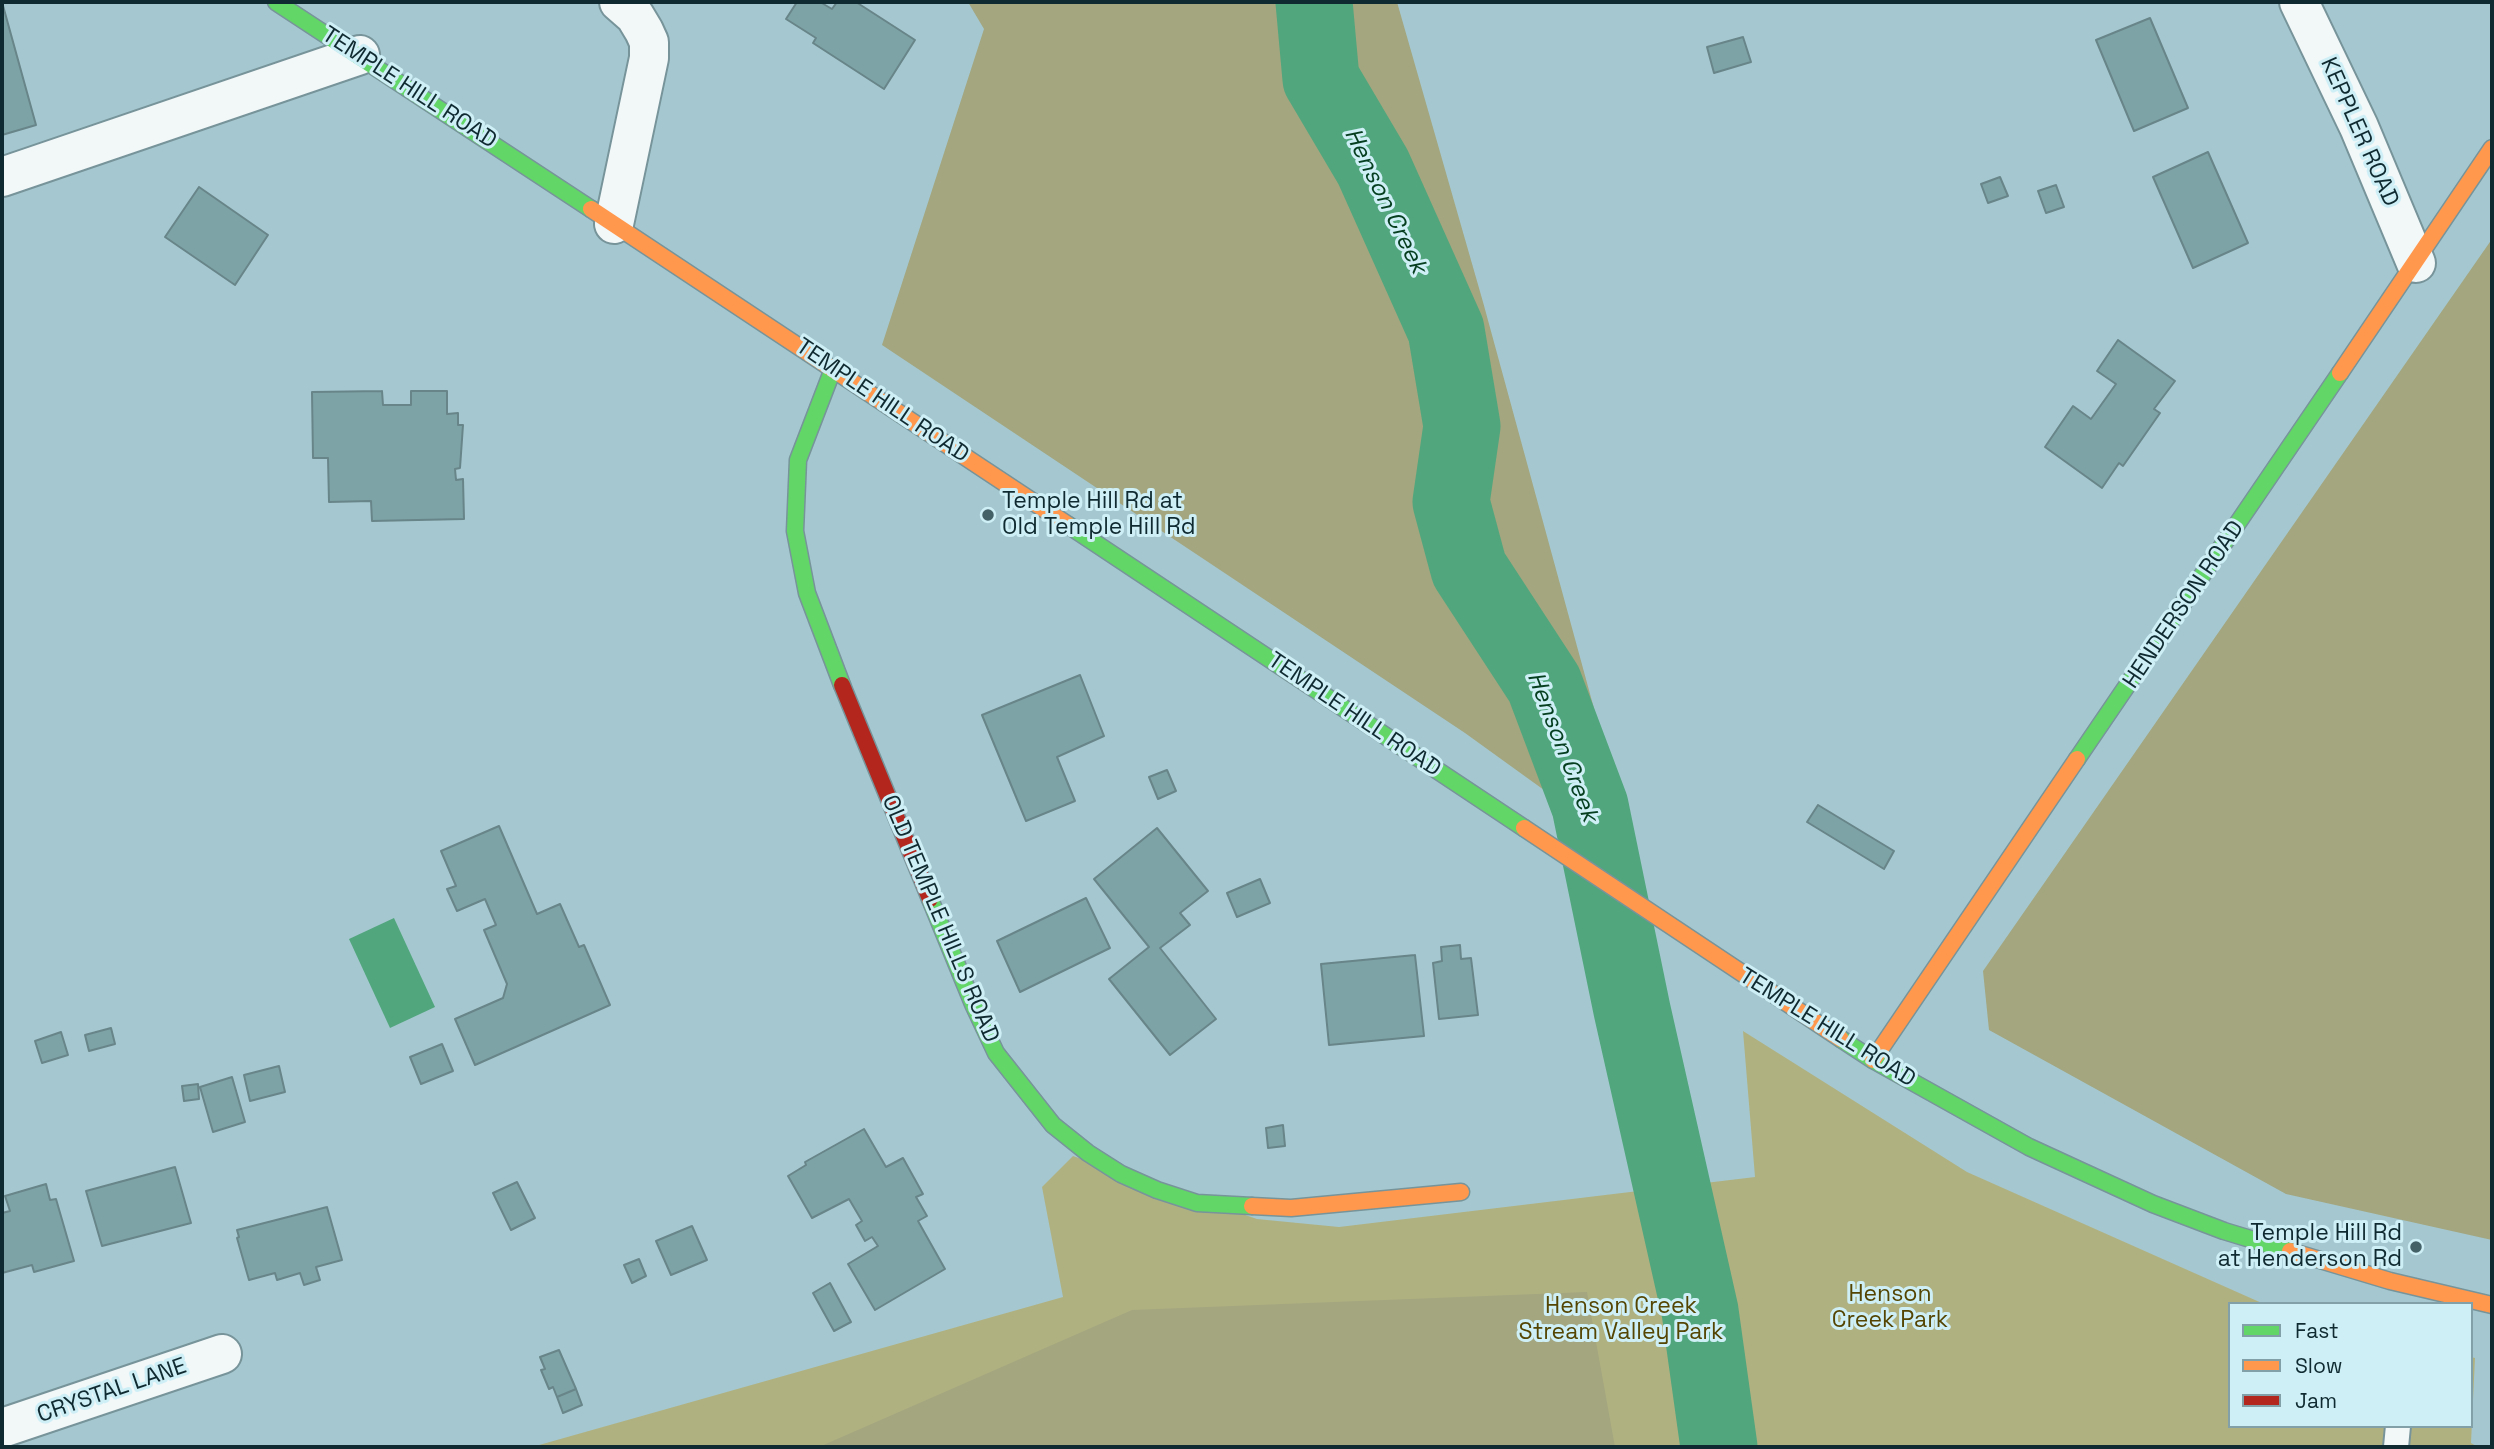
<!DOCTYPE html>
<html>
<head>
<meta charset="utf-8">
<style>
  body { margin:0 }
  #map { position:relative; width:2494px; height:1449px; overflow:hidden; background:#a5c8d0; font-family:"Space Grotesk",sans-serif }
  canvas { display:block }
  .frame { position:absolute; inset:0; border:4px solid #0f2a30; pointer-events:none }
  .legend { position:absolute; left:2228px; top:1302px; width:245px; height:126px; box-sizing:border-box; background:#cfeff6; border:2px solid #82a0a7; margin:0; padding:9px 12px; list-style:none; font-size:21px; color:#0f2a30 }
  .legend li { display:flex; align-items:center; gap:14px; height:35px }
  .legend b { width:35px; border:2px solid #82a0a7 }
</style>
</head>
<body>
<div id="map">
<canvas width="2494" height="1449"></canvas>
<div class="frame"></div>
<ul class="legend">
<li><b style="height:9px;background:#63d668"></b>Fast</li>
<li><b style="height:9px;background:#ff974d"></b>Slow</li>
<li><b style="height:9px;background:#b3261e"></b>Jam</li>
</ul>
</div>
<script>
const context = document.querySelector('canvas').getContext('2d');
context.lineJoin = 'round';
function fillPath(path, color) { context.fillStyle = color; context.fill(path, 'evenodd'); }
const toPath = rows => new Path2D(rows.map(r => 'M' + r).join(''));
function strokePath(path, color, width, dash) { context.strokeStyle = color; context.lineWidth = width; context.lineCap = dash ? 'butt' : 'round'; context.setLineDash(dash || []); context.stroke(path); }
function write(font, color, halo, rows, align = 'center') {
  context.font = font + ' "Space Grotesk",sans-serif'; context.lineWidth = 6; context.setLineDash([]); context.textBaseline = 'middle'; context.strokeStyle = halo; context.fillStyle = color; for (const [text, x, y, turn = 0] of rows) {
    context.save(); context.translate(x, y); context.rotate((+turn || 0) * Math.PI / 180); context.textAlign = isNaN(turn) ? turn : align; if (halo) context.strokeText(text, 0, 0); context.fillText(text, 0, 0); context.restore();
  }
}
const green = toPath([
  [1743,1031,1967,1172,2264,1304,2230,1304,2230,1426,2471,1426,2471,1357,2475,1358,2471,1443,2478,1447,532,1447,1063,1297,1042,1187,1073,1156,1257,1219,1339,1227,1755,1177]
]);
const forest = toPath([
  [968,2,1397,2,1483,302,1634,855,1465,733,882,345,984,29],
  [2492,239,2492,1240,2286,1194,1989,1030,1983,971],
  [1587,1292,1615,1447,819,1447,1132,1310]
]);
const water = toPath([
  [394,918,435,1007,390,1028,349,939]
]);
const river = toPath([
  [1314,2,1321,79,1373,167,1446,330,1462,426,1451,502,1469,569,1544,684,1590,806,1632,1010,1700,1311,1719,1447]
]);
const building = toPath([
  [2,2,36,125,2,135,2,2],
  [797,2,820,2,832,9,837,2,856,2,915,40,884,89,813,43,816,38,786,19,797,2],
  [2150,18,2188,108,2134,131,2096,40,2150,18],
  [1743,37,1751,62,1714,73,1707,47,1743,37],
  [2208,152,2248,243,2193,268,2153,177,2208,152],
  [2000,177,2008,196,1988,203,1981,184,2000,177],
  [2056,185,2064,207,2046,213,2038,191,2056,185],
  [199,187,268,235,235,285,165,237,199,187],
  [2118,340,2175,381,2154,409,2160,413,2123,466,2119,463,2102,488,2045,447,2073,406,2091,419,2116,384,2097,371,2118,340],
  [382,391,383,405,411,405,411,391,447,391,447,414,458,413,458,425,463,425,460,468,455,469,456,480,463,479,464,519,372,521,371,501,329,502,328,458,313,458,312,392,382,391],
  [1080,675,1104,736,1057,757,1075,801,1026,821,982,715,1080,675],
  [1167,770,1176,791,1158,799,1149,777,1167,770],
  [1818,805,1894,851,1884,869,1807,822,1818,805],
  [499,826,537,914,560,904,579,947,584,945,610,1005,475,1065,455,1019,503,998,507,984,484,930,496,925,485,899,457,911,447,889,456,886,441,851,499,826],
  [1157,828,1208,891,1180,913,1190,925,1160,948,1216,1019,1170,1055,1109,979,1149,947,1094,879,1157,828],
  [1260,879,1270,903,1237,917,1227,893,1260,879],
  [1086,898,1110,948,1020,992,997,941,1086,898],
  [1460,945,1461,959,1471,958,1478,1015,1439,1019,1433,963,1442,961,1441,947,1460,945],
  [1415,955,1424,1036,1329,1045,1321,964,1415,955],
  [111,1028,115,1044,89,1051,85,1035,111,1028],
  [61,1032,68,1055,42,1063,35,1041,61,1032],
  [442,1044,453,1071,421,1084,410,1057,442,1044],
  [279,1066,285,1092,250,1101,244,1075,279,1066],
  [232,1077,245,1122,213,1132,200,1087,232,1077],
  [198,1084,199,1099,184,1101,182,1086,198,1084],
  [1283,1125,1285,1146,1268,1148,1266,1128,1283,1125],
  [864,1129,886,1167,903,1158,923,1194,916,1197,927,1216,918,1221,945,1269,875,1310,848,1264,878,1246,872,1237,865,1241,856,1225,862,1221,849,1199,812,1218,788,1176,806,1165,805,1162,864,1129],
  [175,1167,191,1223,102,1246,86,1191,175,1167],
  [517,1182,535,1218,511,1230,493,1193,517,1182],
  [46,1184,50,1200,56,1199,74,1261,34,1272,32,1265,2,1273,2,1213,10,1211,5,1196,46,1184],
  [327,1207,342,1260,316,1267,320,1280,304,1285,300,1273,277,1280,275,1273,249,1280,237,1238,239,1237,237,1230,327,1207],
  [692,1226,707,1260,671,1275,656,1241,692,1226],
  [639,1259,646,1276,632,1283,624,1265,639,1259],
  [830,1283,851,1322,834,1331,813,1293,830,1283],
  [559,1350,576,1389,557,1397,553,1387,549,1389,541,1370,545,1369,540,1357,559,1350],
  [576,1389,582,1405,563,1413,557,1397,576,1389]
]);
const lane = toPath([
  [2396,1447,2398,1426]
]);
const street = toPath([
  [2299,2,2359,127,2416,263],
  [2,177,360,55],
  [614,224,649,58,649,42,644,31,635,16,619,2],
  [2,1428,222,1354]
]);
const fast = toPath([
  [276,2,591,209],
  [833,369,798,460,795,531,807,593,842,685],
  [1068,525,1524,828],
  [2077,759,2340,373],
  [930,899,973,1004,996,1053,1053,1125,1088,1153,1121,1174,1157,1190,1197,1203,1252,1206],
  [1841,1039,1873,1060,2029,1147,2153,1204,2224,1231,2290,1251]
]);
const slow = toPath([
  [591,209,1068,525],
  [2340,373,2492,148],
  [1524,828,1841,1039],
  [1873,1060,2077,759],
  [1252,1206,1291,1208,1461,1192],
  [2290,1251,2390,1281,2492,1305]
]);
const jam = toPath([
  [842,685,930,899]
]);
const markers = [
  [988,515,7,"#446168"],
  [2416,1247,7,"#446168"]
];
const streetNames = [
  ["TEMPLE HILL ROAD",409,88,33],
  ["KEPPLER ROAD",2359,132,66],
  ["TEMPLE HILL ROAD",882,401,34],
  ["HENDERSON ROAD",2184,605,-56],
  ["TEMPLE HILL ROAD",1354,715,34],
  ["OLD TEMPLE HILLS ROAD",940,919,67],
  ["TEMPLE HILL ROAD",1827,1028,32],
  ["CRYSTAL LANE",112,1391,-19]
];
const poiNames = [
  ["Temple Hill Rd at",1002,502],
  ["Old Temple Hill Rd",1002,528],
  ["Temple Hill Rd",2402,1234,"right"],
  ["at Henderson Rd",2402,1260,"right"]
];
const parkNames = [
  ["Henson",1890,1295],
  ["Creek Park",1890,1321],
  ["Henson Creek",1621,1307],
  ["Stream Valley Park",1621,1333]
];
const waterNames = [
  ["Henson Creek",1385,201,64],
  ["Henson Creek",1562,747,69]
];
fillPath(green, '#b0b181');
fillPath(forest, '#a3a67f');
fillPath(water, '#51a67d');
strokePath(river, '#51a67d', 77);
fillPath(building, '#7da3a6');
strokePath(building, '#688589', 2);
strokePath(lane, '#77949a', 28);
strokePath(street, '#77949a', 42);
strokePath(fast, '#77949a', 19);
strokePath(slow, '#77949a', 19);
strokePath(jam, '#77949a', 19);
strokePath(lane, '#f2f7f8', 24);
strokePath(street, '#f2f7f8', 38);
strokePath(fast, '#63d668', 16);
strokePath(slow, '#ff974d', 16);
strokePath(jam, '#b3261e', 16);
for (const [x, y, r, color] of markers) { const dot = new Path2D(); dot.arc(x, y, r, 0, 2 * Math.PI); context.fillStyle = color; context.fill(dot); strokePath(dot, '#cfeff6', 2.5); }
write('23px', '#0f2a30', '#cfeff6', streetNames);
write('23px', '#0f2a30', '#cfeff6', poiNames, 'left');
write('23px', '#544503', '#cfeff6', parkNames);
write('italic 24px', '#053f20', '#cfeff6', waterNames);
</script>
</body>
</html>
